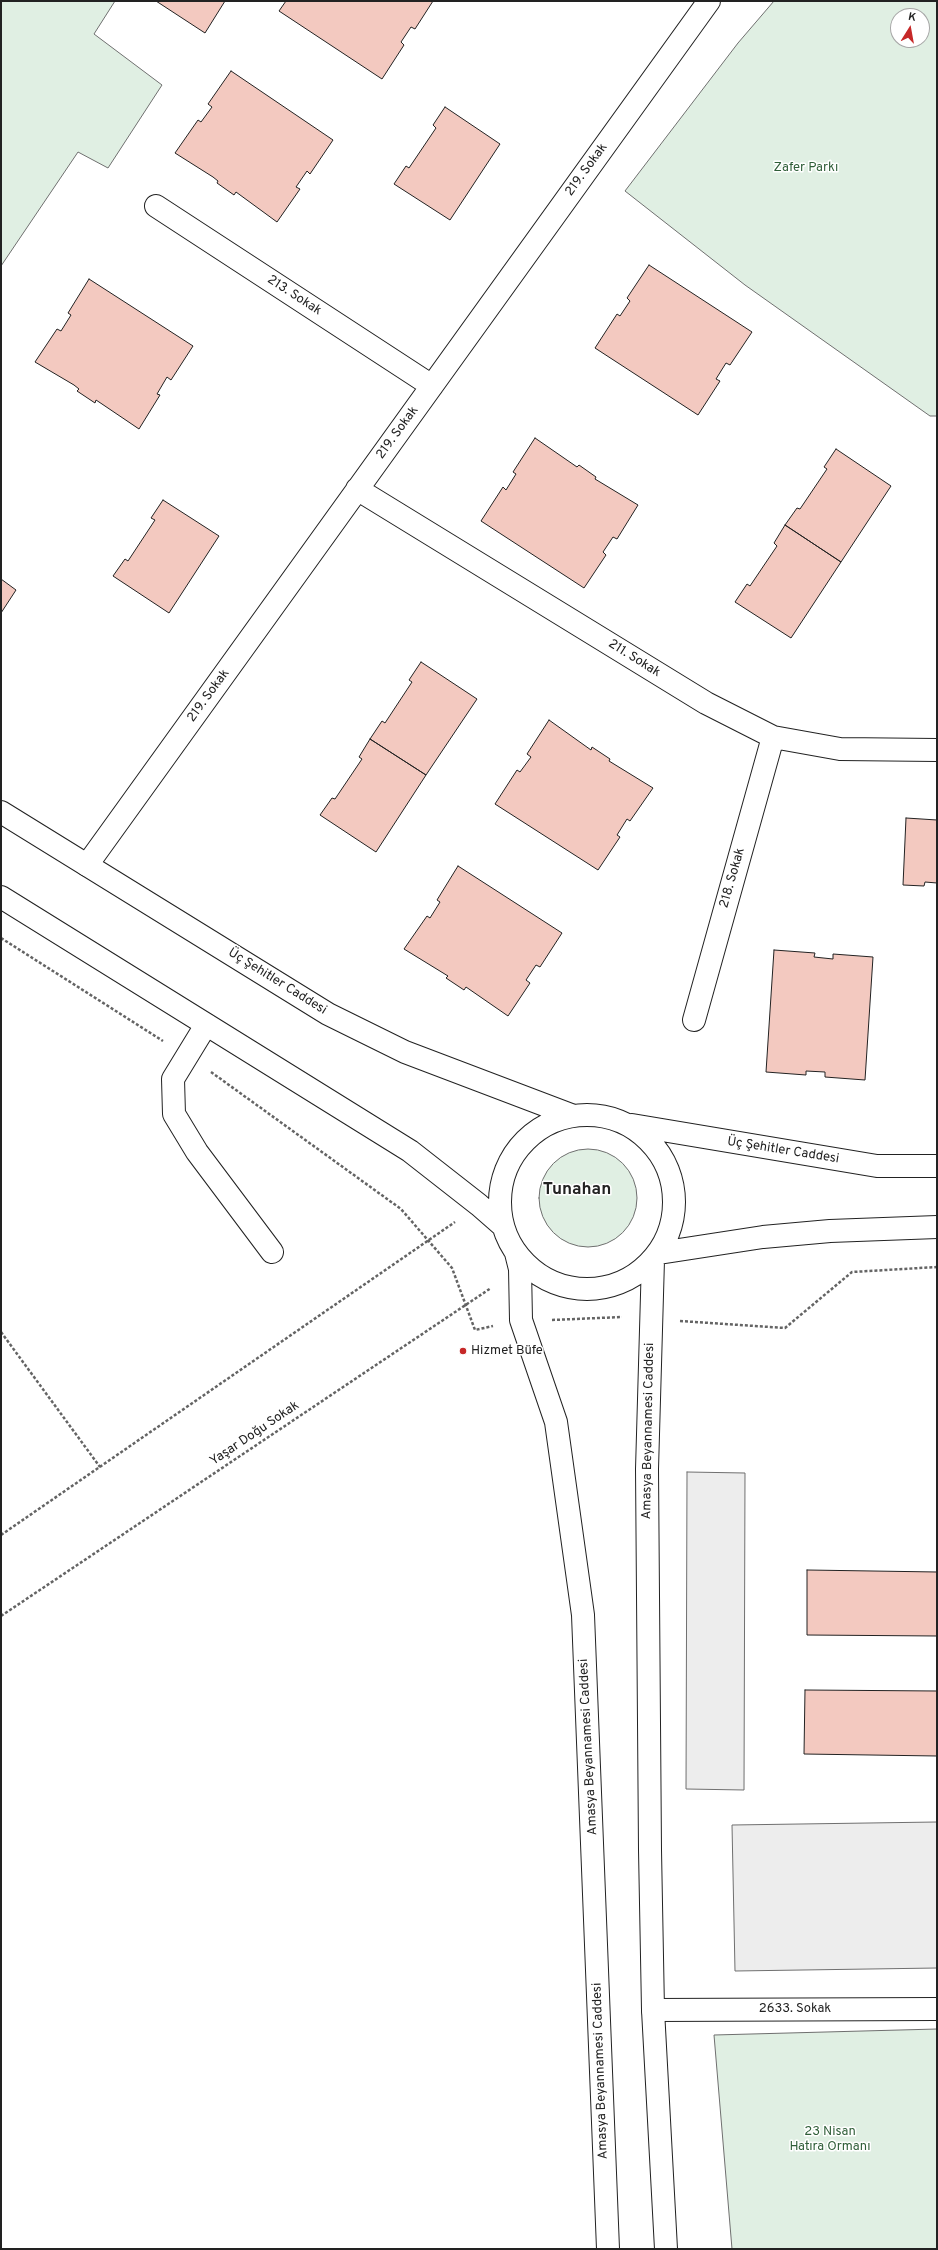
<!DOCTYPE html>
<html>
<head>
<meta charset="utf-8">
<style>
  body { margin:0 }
  #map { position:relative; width:938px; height:2250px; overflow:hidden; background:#fff; font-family:Overpass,sans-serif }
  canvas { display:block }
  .frame { position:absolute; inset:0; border:2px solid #222; pointer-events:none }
  .north { position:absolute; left:890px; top:8px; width:40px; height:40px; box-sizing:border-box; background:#fff; border:1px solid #a7a7a7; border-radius:50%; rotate:11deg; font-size:11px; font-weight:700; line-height:16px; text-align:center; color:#222 }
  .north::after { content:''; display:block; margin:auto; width:14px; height:18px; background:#c62828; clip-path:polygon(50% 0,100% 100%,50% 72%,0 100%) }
</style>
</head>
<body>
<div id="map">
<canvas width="938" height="2250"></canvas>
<div class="frame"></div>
<div class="north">K</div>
</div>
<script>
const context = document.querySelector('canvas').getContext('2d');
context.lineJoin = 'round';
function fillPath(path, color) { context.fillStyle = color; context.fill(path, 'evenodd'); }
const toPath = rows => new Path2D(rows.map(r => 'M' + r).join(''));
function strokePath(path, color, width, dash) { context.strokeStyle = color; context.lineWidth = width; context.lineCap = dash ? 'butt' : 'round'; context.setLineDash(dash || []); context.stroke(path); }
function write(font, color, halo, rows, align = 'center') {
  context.font = font + ' Overpass,sans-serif'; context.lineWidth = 3; context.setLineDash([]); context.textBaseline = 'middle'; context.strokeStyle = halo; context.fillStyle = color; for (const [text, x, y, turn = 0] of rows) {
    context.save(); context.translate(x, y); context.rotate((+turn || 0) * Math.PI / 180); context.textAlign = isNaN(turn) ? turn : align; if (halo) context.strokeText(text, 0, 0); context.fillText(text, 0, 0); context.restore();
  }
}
const green = toPath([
  [1,1,115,1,94,34,162,85,108,168,78,152,1,266,1,1],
  [774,1,937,1,937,416,930,416,745,285,625,191,738,43,774,1],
  [898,16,922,16,922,40,898,40,898,16],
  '539 1198a49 49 0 1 1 98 0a49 49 0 1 1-98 0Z',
  [937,2029,937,2249,732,2249,714,2035,937,2029]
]);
const parking = toPath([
  [687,1472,745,1473,744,1790,686,1789,687,1472],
  [937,1822,937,1968,735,1971,732,1825,937,1822]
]);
const building = toPath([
  [156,1,225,1,205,33,156,1],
  [286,1,433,1,415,29,411,27,401,42,404,45,382,79,279,11,286,1],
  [231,71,333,140,310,174,307,171,296,187,300,189,277,222,236,192,234,195,217,183,218,181,213,177,175,153,198,120,201,122,212,107,208,104,231,71],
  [445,107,500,144,450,220,394,184,406,166,409,168,436,128,433,125,445,107],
  [649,265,752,332,730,365,726,363,716,379,720,381,698,415,595,348,617,314,620,316,630,301,627,298,649,265],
  [89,279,193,346,171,380,167,377,157,394,160,395,139,429,102,404,96,400,95,403,77,391,79,389,74,385,35,362,57,329,61,331,71,315,68,313,89,279],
  [535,438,577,467,579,465,596,477,595,479,638,505,617,539,613,537,603,552,606,555,584,588,481,521,503,487,506,490,516,474,513,472,535,438],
  [836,449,891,486,841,562,785,525,797,508,800,509,827,469,824,467,836,449],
  [163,500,219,536,169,613,113,576,125,559,128,561,155,520,151,518,163,500],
  [785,525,841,562,791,638,735,602,747,584,750,586,777,546,774,543,785,525],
  [1,579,16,590,1,613,1,579],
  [421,662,477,699,426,775,370,739,382,721,385,723,412,682,409,680,421,662],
  [549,720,591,750,592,747,610,759,609,761,653,788,630,821,627,819,617,835,620,837,598,870,495,804,517,770,520,772,531,757,527,754,549,720],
  [370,739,426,775,376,852,320,815,332,798,335,799,362,759,359,757,370,739],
  [906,818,937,820,937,883,925,882,924,886,903,885,906,818],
  [458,866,562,933,540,967,536,965,526,980,530,983,508,1016,466,987,464,990,446,978,448,976,404,949,427,916,430,918,440,902,437,900,458,866],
  [774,950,815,953,814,957,833,959,833,954,873,957,865,1080,825,1077,825,1072,806,1071,806,1075,766,1072,774,950],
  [807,1570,937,1572,937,1636,807,1635,807,1570],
  [805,1690,937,1691,937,1756,804,1754,805,1690]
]);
const path = toPath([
  [1,938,163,1041],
  [211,1072,401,1209,452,1268,475,1330,493,1326],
  [552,1320,622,1317],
  [680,1321,785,1328,852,1272,937,1267],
  [1,1332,100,1467],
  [1,1535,455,1222],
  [1,1616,491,1288]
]);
const minor = toPath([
  [156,206,432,386],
  [357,489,706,703,773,737,840,749,937,750],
  [87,865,709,1],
  [694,1020,773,737],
  [206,1025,173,1079,174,1114,197,1152,272,1252],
  [653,2010,937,2009]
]);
const major = toPath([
  [1,812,328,1014,405,1052,571,1115],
  [1,897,410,1151,479,1205,503,1226],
  '500 1202a87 87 0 1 1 174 0a87 87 0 1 1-174 0Z',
  [632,1125,877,1166,937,1166],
  [516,1253,520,1269,521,1320,556,1422,583,1615,608,2249],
  [659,1253,763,1237,830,1231,937,1227],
  [653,1260,647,1469,650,1850,653,2010,666,2249]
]);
const markers = [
  [463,1351,4,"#c62828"]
];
const parkNames = [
  ["Zafer Parkı",806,168],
  ["23 Nisan",830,2132],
  ["Hatıra Ormanı",830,2147]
];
const streetNames = [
  ["219. Sokak",587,170,-54],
  ["213. Sokak",294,296,33],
  ["219. Sokak",398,433,-54],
  ["211. Sokak",634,659,32],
  ["219. Sokak",209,696,-54],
  ["218. Sokak",733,878,-74],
  ["Üç Şehitler Caddesi",277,982,32],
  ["Üç Şehitler Caddesi",783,1151,9],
  ["Amasya Beyannamesi Caddesi",649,1431,-89],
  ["Yaşar Doğu Sokak",255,1434,-34],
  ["Amasya Beyannamesi Caddesi",589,1747,-93],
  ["2633. Sokak",795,2009],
  ["Amasya Beyannamesi Caddesi",601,2071,-92]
];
const poiNames = [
  ["Hizmet Büfe",471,1351]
];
const districtNames = [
  ["Tunahan",577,1191]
];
fillPath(green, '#e0efe3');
strokePath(green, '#6f6f6f', 1);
fillPath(parking, '#ededed');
strokePath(parking, '#6f6f6f', 1);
fillPath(building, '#f3c9c0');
strokePath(building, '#222', 1);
strokePath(minor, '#222', 24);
strokePath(major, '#222', 24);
strokePath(path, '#646464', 2.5, [3, 2]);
strokePath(minor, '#fff', 22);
strokePath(major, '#fff', 22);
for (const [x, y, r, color] of markers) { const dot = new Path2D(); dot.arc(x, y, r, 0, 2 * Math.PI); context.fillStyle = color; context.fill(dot); strokePath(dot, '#fff', 1.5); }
write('13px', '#2f5e38', '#fff', parkNames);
write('13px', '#222', '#fff', streetNames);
write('13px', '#222', '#fff', poiNames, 'left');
write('bold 17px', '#222', '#fff', districtNames);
</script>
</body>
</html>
